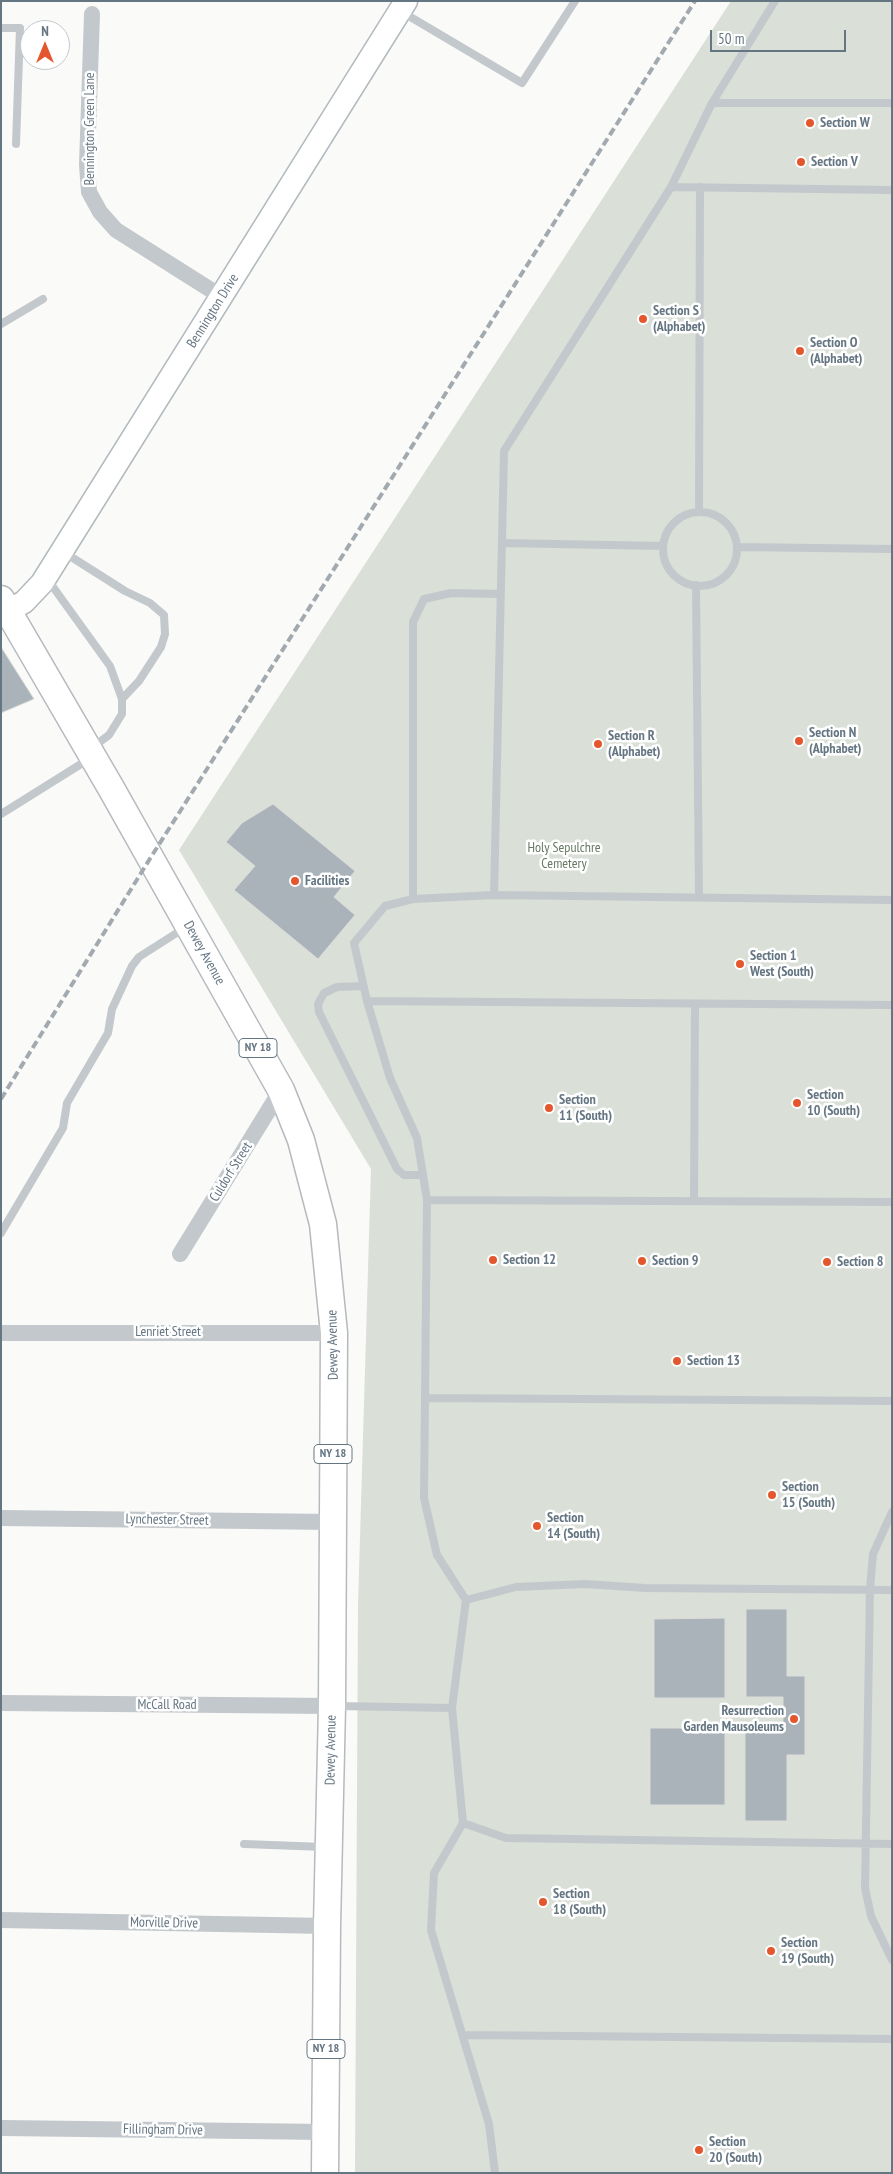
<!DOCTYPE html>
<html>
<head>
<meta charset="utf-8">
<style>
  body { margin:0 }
  #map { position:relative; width:893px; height:2174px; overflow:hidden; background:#fafaf8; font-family:"PT Sans Narrow",sans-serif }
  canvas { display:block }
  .frame { position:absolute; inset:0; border:2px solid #657683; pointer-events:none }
  .north { position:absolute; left:20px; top:20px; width:50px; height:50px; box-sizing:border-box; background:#fff; border:1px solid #c1c8cd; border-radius:50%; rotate:0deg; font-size:14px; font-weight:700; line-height:20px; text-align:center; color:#657683 }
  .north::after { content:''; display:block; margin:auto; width:18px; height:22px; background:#e4572e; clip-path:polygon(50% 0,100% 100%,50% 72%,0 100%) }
  .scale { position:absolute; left:710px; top:30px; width:136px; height:22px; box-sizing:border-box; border:2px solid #657683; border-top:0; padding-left:6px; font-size:15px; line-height:18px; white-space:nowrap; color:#657683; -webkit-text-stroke:4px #fff; paint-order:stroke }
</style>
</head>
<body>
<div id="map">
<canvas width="893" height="2174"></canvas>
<div class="frame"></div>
<div class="north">N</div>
<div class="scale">50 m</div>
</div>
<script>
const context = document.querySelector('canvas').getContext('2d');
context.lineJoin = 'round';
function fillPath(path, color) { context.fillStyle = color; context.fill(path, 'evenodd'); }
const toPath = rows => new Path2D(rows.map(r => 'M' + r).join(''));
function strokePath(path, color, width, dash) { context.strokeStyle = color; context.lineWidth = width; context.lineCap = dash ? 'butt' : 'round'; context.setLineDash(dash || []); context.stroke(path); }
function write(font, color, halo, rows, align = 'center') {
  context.font = font + ' "PT Sans Narrow",sans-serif'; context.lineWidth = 5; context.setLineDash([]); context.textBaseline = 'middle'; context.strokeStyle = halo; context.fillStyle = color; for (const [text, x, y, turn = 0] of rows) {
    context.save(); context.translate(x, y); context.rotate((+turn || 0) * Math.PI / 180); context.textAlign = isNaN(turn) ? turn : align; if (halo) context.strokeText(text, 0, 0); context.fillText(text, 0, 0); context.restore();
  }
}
const green = toPath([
  [731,1,892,1,892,2173,355,2173,358,1605,371,1169,179,850]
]);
const building = toPath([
  [1,647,34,699,1,713,1,647],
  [273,804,355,871,334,897,355,915,318,959,234,890,255,866,226,842,242,823,273,804],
  [746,1609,787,1609,787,1676,805,1676,805,1755,787,1755,787,1821,745,1821,745,1725,783,1725,783,1697,746,1697,746,1609],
  [725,1618,725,1698,654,1698,654,1619,725,1618],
  [650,1728,725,1728,725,1805,650,1805,650,1728]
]);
const lane = toPath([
  [402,12,522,83,575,1],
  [1,28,20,28,16,144],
  [712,103,892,103],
  [671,187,892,190],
  [1,324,43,299],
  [699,512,700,187],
  '663 549a37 37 0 1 1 74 0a37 37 0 1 1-74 0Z',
  [502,543,663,546],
  [738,547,892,549],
  [65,553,125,591,150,603,164,615,165,634,161,647,139,681,122,699],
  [48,580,110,666,122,699,122,714,109,735,93,747],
  [696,585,699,897],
  [1,814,89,759],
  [494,895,504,451,671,187,712,103,775,1],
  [413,899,413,622,424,599,451,593,500,594],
  [363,986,337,987,324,993,318,1004,319,1012,397,1169,404,1175,423,1175],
  [367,1001,892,1005],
  [427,1200,892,1202],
  [694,1201,695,1004],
  [1,1233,63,1128,67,1103,108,1033,112,1009,132,966,139,957,186,927],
  [425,1398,892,1401],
  [892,1512,873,1554,870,1589,865,1888,871,1916,892,1960],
  [466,1600,516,1587,585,1584,645,1588,892,1590],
  [336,1706,452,1708,466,1600,437,1555,424,1498,427,1200,417,1138,390,1078,367,1001,354,943,385,906,413,899,494,895,892,900],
  [452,1708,463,1823,506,1838,892,1844],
  [463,1823,434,1873,431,1930,489,2124,495,2173],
  [244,1844,324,1847],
  [463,2035,892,2039]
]);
const street = toPath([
  [92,14,87,165,89,192,100,212,116,230,222,297],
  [180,1254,281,1090],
  [1,1333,334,1333],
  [1,1518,332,1522],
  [1,1703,332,1706],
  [1,1920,327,1926],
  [1,2128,326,2132]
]);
const secondary = toPath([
  [8,611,24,602,42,583,406,1]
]);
const primary = toPath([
  [1,599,111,788,281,1090,301,1140,323,1224,334,1333,332,1706,327,1926,325,2173]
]);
const rail = toPath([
  [1,1099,151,857,695,1]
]);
const markers = [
  [810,123,5,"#e4572e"],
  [801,162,5,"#e4572e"],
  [643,319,5,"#e4572e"],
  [800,351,5,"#e4572e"],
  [799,741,5,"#e4572e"],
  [598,744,5,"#e4572e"],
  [295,881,5,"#e4572e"],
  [740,964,5,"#e4572e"],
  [797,1103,5,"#e4572e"],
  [549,1108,5,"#e4572e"],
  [493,1260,5,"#e4572e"],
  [642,1261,5,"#e4572e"],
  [827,1262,5,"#e4572e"],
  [677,1361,5,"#e4572e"],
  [772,1495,5,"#e4572e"],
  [537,1526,5,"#e4572e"],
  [794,1719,5,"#e4572e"],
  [543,1902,5,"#e4572e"],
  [771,1951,5,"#e4572e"],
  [699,2150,5,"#e4572e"]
];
const shields = [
  [258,1048,38],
  [333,1454,38],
  [326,2049,38]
];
const shieldNames = [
  ["NY 18",258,1048],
  ["NY 18",333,1454],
  ["NY 18",326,2049]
];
const poiNames = [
  ["Section W",820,123],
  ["Section V",811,162],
  ["Section S",653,311],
  ["(Alphabet)",653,327],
  ["Section O",810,343],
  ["(Alphabet)",810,359],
  ["Section N",809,733],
  ["(Alphabet)",809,749],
  ["Section R",608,736],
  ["(Alphabet)",608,752],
  ["Facilities",305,881],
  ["Section 1",750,956],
  ["West (South)",750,972],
  ["Section",807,1095],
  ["10 (South)",807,1111],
  ["Section",559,1100],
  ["11 (South)",559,1116],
  ["Section 12",503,1260],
  ["Section 9",652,1261],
  ["Section 8",837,1262],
  ["Section 13",687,1361],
  ["Section",782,1487],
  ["15 (South)",782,1503],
  ["Section",547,1518],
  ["14 (South)",547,1534],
  ["Resurrection",784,1711,"right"],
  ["Garden Mausoleums",784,1727,"right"],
  ["Section",553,1894],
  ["18 (South)",553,1910],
  ["Section",781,1943],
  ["19 (South)",781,1959],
  ["Section",709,2142],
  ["20 (South)",709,2158]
];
const streetNames = [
  ["Bennington Green Lane",90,129,-90],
  ["Bennington Drive",213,311,-58],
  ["Dewey Avenue",204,953,61],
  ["Culdorf Street",231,1172,-58],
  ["Lenriet Street",168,1332],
  ["Dewey Avenue",333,1345,-91],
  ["Lynchester Street",167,1520,1],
  ["McCall Road",167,1705],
  ["Dewey Avenue",331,1750,-89],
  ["Morville Drive",164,1923,1],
  ["Fillingham Drive",163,2130,1]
];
const parkNames = [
  ["Holy Sepulchre",564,848],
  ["Cemetery",564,864]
];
fillPath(green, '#dadfd7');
fillPath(building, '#aab3b9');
strokePath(building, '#dcdcda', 1);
strokePath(secondary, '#b3babf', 25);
strokePath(primary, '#b5babe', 29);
strokePath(lane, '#c3c8cc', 8);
strokePath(street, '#c3c8cc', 16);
strokePath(secondary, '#fff', 22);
strokePath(primary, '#fff', 26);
strokePath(rail, '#a2aab0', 4, [8, 4]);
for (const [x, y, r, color] of markers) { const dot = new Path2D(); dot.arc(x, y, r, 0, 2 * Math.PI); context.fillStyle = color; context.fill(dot); strokePath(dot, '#fff', 2); }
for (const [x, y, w] of shields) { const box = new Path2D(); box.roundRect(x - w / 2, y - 9.5, w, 19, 4); context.fillStyle = '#fff'; context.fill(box); strokePath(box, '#657683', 1); }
write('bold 12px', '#657683', null, shieldNames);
write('bold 14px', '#657683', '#fff', poiNames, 'left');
write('14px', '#657683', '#fff', streetNames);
write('14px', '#687a64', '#fff', parkNames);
</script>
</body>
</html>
